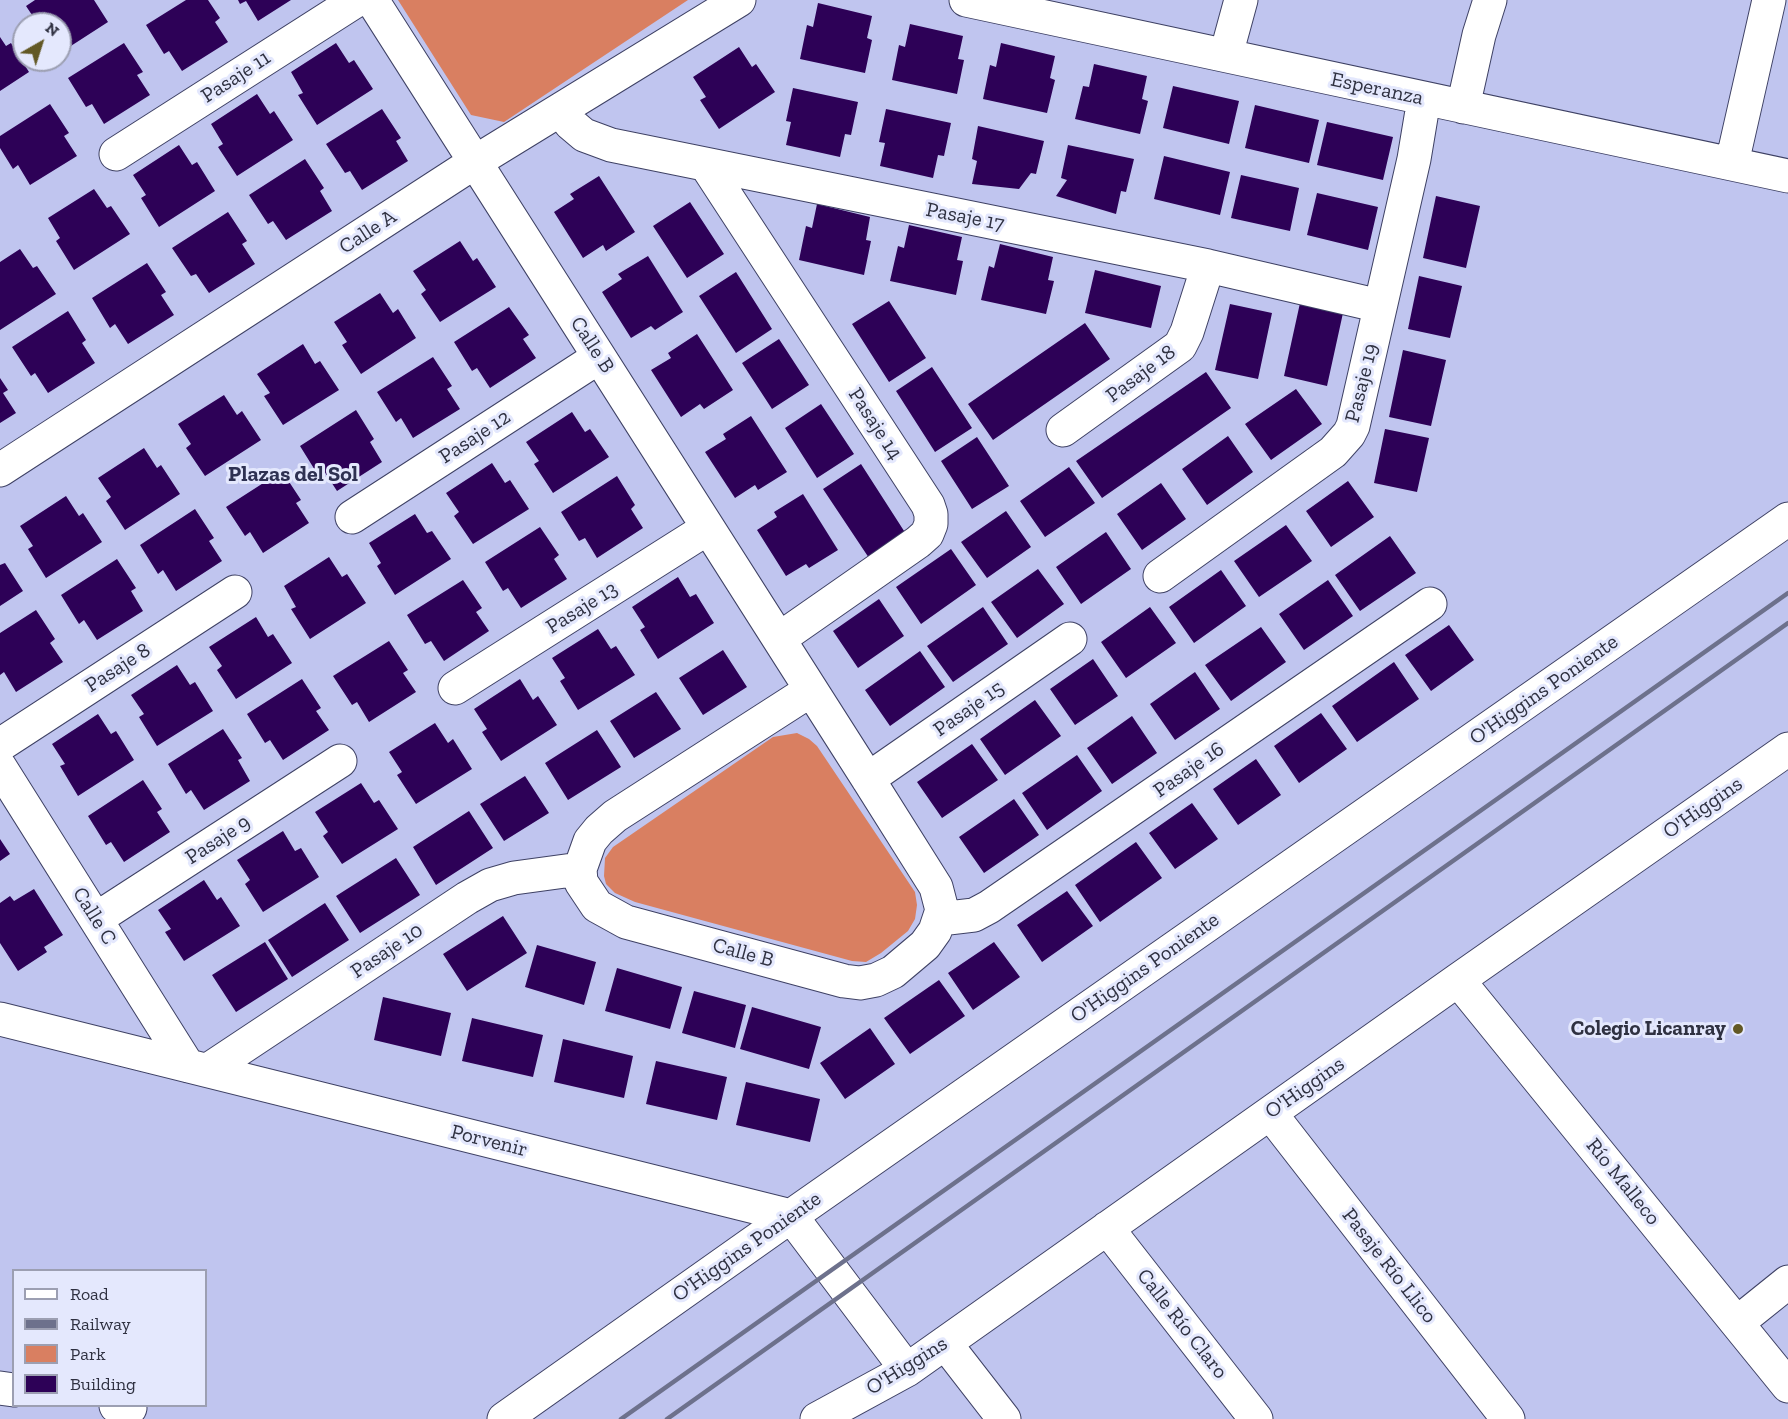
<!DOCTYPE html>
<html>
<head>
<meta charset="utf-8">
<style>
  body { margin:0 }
  #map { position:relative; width:1788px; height:1419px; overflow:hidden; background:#c0c5ef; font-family:"Zilla Slab",serif }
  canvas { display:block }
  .legend { position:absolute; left:12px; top:1269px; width:195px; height:138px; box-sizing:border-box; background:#e4e8fd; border:2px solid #9c9fb2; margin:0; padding:8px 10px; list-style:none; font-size:18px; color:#2f3141 }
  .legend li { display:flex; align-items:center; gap:12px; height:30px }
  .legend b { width:30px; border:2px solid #9c9fb2 }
  .north { position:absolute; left:12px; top:12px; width:60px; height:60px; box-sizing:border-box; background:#e4e8fd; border:2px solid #9c9fb2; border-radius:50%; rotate:39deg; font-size:16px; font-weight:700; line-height:24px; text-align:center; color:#2f3141 }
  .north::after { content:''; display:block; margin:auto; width:21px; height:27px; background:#625825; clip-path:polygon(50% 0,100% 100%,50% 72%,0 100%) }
</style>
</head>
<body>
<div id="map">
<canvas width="1788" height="1419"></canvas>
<ul class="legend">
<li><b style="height:8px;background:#fff"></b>Road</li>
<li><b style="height:8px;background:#6d718c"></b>Railway</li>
<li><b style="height:16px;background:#d97f61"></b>Park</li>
<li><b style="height:16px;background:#2d0157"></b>Building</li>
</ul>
<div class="north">N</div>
</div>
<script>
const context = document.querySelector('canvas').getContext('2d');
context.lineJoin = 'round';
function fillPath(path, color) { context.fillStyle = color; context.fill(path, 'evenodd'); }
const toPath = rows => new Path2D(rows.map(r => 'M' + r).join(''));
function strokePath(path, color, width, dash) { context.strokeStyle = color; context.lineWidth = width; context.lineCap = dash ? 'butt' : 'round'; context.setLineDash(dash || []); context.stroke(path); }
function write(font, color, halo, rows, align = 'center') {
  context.font = font + ' "Zilla Slab",serif'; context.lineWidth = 6; context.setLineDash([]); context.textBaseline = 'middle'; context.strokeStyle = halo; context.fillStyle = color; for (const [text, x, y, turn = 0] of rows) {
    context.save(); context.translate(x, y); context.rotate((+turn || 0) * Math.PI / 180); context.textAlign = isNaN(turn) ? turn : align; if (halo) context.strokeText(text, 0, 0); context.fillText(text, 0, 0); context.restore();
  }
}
const green = toPath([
  [398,0,688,0,504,122,471,115],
  [797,733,809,739,817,746,915,892,917,905,915,919,908,931,881,953,866,962,852,961,635,902,615,893,606,884,604,876,605,858,613,847,773,737]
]);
const building = toPath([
  [35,0,94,0,108,22,60,53,60,24,38,24,26,6],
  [186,0,208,0,220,18,215,22,228,42,182,71,169,51,164,54,146,25],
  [238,0,291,0,258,21,246,1,240,4],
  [818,3,872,16,867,38,872,40,865,73,800,59,807,25,813,27],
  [910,24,963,36,958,59,964,60,957,94,892,80,899,45,905,47],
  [0,37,6,46,11,43,29,72,0,91],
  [124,43,143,72,137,75,150,95,104,124,92,104,86,107,68,78],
  [336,43,349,63,354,60,373,89,317,125,298,95,303,93,291,72],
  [1001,43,1055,56,1050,78,1055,80,1047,113,983,99,990,65,996,67],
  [739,47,752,67,756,64,775,92,719,129,700,100,706,97,693,77],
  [1094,64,1147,76,1142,99,1148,101,1140,134,1075,119,1083,86,1089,87],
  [1173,86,1239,101,1229,144,1163,128],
  [793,88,858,102,851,135,845,134,840,157,786,145,791,122,786,121],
  [257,94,270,114,274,111,293,140,237,176,218,147,223,144,211,124],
  [50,104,69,133,64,136,77,156,30,185,18,165,13,169,0,148,0,136],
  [1255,105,1319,120,1309,163,1245,148],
  [382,109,401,138,396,141,408,161,362,190,350,171,345,173,326,144],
  [886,109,951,123,944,156,938,155,933,178,880,166,885,143,879,142],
  [1327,122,1393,137,1383,180,1317,165],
  [978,126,1044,141,1036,174,1031,173,1019,189,972,184,977,161,972,159],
  [179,145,192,165,197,162,215,191,159,227,141,198,146,195,133,175],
  [1068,145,1134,159,1126,192,1121,191,1116,214,1056,196,1067,180,1061,178],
  [1164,156,1230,172,1220,215,1154,199],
  [305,159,324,188,320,191,332,211,286,240,273,221,268,224,249,195],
  [1241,175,1299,188,1290,231,1231,218],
  [599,176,635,232,606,251,603,245,583,258,554,212,574,199,570,194],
  [94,189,107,208,111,206,130,234,74,270,56,241,60,238,48,218],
  [1317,193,1378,207,1368,250,1307,235],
  [1436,196,1480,206,1466,268,1423,258],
  [690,202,724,254,687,278,653,226],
  [817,204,870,217,866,240,871,241,864,275,799,260,806,226,812,228],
  [228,212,247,241,242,244,255,264,209,293,196,274,191,276,172,248],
  [909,225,962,237,957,260,963,261,956,295,890,281,898,246,904,248],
  [460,241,473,261,477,258,496,287,440,322,421,294,426,290,413,271],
  [1000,244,1053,257,1048,280,1054,281,1046,314,981,300,989,266,994,268],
  [20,249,33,268,37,266,56,294,0,330,0,262],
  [648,256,683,312,655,330,651,326,631,338,602,292,622,279,618,274],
  [147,263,166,292,161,295,174,315,128,344,115,324,110,328,92,298],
  [1095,270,1161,286,1151,328,1085,313],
  [736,272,772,329,736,353,699,296],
  [1419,276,1462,286,1450,338,1408,329],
  [380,293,393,313,398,309,416,338,361,374,342,345,347,342,334,322],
  [889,301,926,358,889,382,852,324],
  [1300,303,1343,313,1327,386,1284,376],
  [1230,304,1272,313,1258,379,1215,370],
  [509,307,529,335,523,339,536,358,490,388,477,368,472,371,454,342],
  [68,311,86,340,82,343,95,363,48,393,35,373,31,376,12,347],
  [1085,323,1110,359,993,440,968,404],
  [697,334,733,390,704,409,700,404,681,417,651,370,671,358,668,353],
  [779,339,809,385,772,409,742,363],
  [303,344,315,364,320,361,339,390,283,425,264,396,270,393,257,374],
  [1403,350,1446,360,1431,426,1389,417],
  [433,357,452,386,447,389,460,409,413,438,401,418,396,422,377,392],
  [932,367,972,428,935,452,896,391],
  [1206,372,1231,408,1102,498,1076,461],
  [0,378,8,390,3,393,16,413,0,423],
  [1296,389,1322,424,1271,460,1245,424],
  [224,395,237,415,242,411,261,440,205,476,186,448,191,444,178,424],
  [821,404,854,454,817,478,785,428],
  [356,410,374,439,370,442,382,462,337,491,324,471,318,475,300,446],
  [572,412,585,432,590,429,609,457,553,493,534,464,539,461,526,442],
  [751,416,787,472,758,490,755,485,735,498,705,452,726,439,723,434],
  [1385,429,1429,438,1417,492,1374,483],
  [1228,436,1253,472,1207,505,1182,469],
  [977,437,1009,486,972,509,941,461],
  [144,448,157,468,161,465,180,494,125,530,106,501,111,497,98,478],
  [492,463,505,483,510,480,529,509,473,544,454,516,459,512,446,493],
  [861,464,906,534,869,558,823,489],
  [1069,467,1095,503,1045,537,1020,501],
  [282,471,301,500,296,503,309,523,263,553,250,532,245,536,226,507],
  [617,476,635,505,631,509,643,528,597,558,585,538,579,541,561,512],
  [1348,481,1374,517,1331,547,1306,511],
  [1161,483,1186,519,1142,550,1117,514],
  [803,494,838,550,809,568,806,564,786,576,757,530,777,517,774,512],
  [66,496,79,516,83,513,102,542,46,578,28,549,33,546,20,526],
  [195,509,214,538,209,541,222,561,176,591,163,570,158,574,140,545],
  [1006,511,1031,547,987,578,961,542],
  [415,514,427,533,432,531,451,559,395,595,377,566,381,563,369,543],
  [1286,525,1312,561,1259,597,1234,561],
  [540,527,559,555,554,559,567,579,521,608,508,588,503,591,485,562],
  [1106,532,1131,569,1081,604,1056,567],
  [1390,536,1416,573,1360,611,1335,575],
  [951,549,976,585,921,624,896,587],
  [329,557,342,577,347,574,366,603,310,639,291,609,296,607,284,586],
  [117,559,136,588,131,591,143,611,97,640,84,620,79,624,61,595],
  [5,563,23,591,0,606,0,565],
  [1038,569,1064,604,1017,638,991,602],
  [1221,570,1246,606,1194,643,1169,607],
  [678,577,690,597,696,594,714,623,658,659,640,630,645,627,632,607],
  [463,580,482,608,476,612,489,631,444,661,431,641,425,644,407,615],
  [1328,580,1353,616,1304,650,1279,614],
  [879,599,904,636,858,668,833,631],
  [983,607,1008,644,953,682,927,646],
  [1150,607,1176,643,1126,678,1101,642],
  [36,610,55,639,50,643,63,662,16,692,4,672,0,675,0,633],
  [256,617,268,637,273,634,292,663,236,699,217,670,222,666,209,647],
  [1449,625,1474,660,1431,691,1405,655],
  [1261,627,1286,662,1231,701,1205,665],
  [598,629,611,649,616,646,635,675,578,710,560,681,565,678,552,658],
  [389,641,408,670,403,673,416,692,369,722,357,702,352,705,333,676],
  [723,650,747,687,703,715,679,678],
  [920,651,945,687,890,726,865,690],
  [1093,659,1118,696,1075,725,1050,689],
  [1394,662,1419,699,1357,742,1332,706],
  [177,665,190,685,195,682,213,711,157,746,139,717,144,714,131,695],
  [1195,672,1220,709,1175,740,1150,704],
  [302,679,321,708,316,711,329,730,283,760,270,740,265,743,247,714],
  [520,679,533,700,538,696,557,725,501,761,482,732,487,729,474,709],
  [656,692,681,729,634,758,610,721],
  [1035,700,1061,736,1005,775,980,739],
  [1321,713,1347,749,1299,783,1274,746],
  [98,714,111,734,116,731,134,760,78,796,60,766,65,764,52,744],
  [1132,716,1157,753,1112,784,1087,748],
  [435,723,448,743,453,739,472,769,416,804,397,775,402,772,389,752],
  [223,729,242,758,238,760,250,781,204,810,191,790,186,794,168,764],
  [597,730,621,767,568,800,545,763],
  [972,744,998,780,942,818,917,782],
  [1077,755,1102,791,1047,830,1022,793],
  [1256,759,1281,795,1238,825,1213,789],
  [525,776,549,813,504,841,480,804],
  [143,780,162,809,157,812,170,832,124,862,111,842,106,845,88,816],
  [361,783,374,803,379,800,398,829,342,864,323,836,328,832,315,812],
  [1014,799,1039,835,984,873,959,837],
  [1192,803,1218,839,1175,869,1149,833],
  [469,811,493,848,436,885,413,847],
  [283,831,295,851,301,848,319,877,263,912,245,884,250,880,237,860],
  [0,839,10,854,0,861],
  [1136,842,1162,878,1100,922,1075,885],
  [396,858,420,895,360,933,336,896],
  [204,880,217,900,221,897,240,926,184,961,165,932,171,929,158,910],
  [34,889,63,935,44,947,47,952,18,971,0,943,0,903,10,896,14,901],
  [1067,891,1093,926,1042,962,1017,925],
  [325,903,349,940,292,977,268,940],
  [503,916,527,953,467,991,443,954],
  [265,942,288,979,236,1012,212,975],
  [994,942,1020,977,973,1010,948,973],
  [537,945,596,962,584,1005,525,987],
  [617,968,682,987,670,1029,605,1011],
  [939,980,965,1016,910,1054,884,1018],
  [694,991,746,1005,735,1048,682,1033],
  [383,997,451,1013,441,1056,374,1040],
  [752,1007,821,1027,809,1069,740,1049],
  [472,1018,543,1035,533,1077,462,1061],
  [870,1028,895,1064,845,1099,820,1063],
  [563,1039,633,1056,624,1098,554,1082],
  [656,1061,727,1077,717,1120,646,1104],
  [746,1082,820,1099,810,1142,736,1125]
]);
const minor = toPath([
  [372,0,868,779,936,887,942,910,935,931,925,945,893,972,876,980,860,983,844,981,626,922,597,906,581,882,580,869,590,841,599,830,615,816,811,690],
  [966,0,1788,176],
  [1226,55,1241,0],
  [1463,107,1479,35,1490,0],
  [560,110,571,124,584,135,611,145,1208,266,1380,306],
  [116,154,357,0],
  [1732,163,1769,0],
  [706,165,928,505,931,514,931,524,927,534,918,542,779,639],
  [1063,430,1180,346,1187,332,1208,266],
  [0,470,475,162,739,0],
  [352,517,599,357],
  [1160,576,1333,452,1349,434,1353,426,1414,159,1424,99],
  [455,688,708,528],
  [0,745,235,592],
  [0,767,188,1066],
  [868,779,1070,639],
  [96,919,340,761],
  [940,919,974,915,989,907,1430,604],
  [1458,980,1788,1386],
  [0,1019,791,1216,907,1370],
  [208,1070,467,898,490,885,514,878,580,869],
  [1270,1113,1508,1419],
  [1107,1228,1256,1419],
  [1737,1323,1788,1282],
  [945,1343,1004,1419],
  [0,1388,14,1390],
  [116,1406,130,1408],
  [504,1419,791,1216,1788,519],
  [817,1419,907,1370,1458,980,1788,749]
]);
const rail = toPath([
  [621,1419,1788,593],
  [667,1419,1788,623]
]);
const markers = [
  [1738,1029,6,"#625825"]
];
const streetNames = [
  ["Pasaje 11",236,77,-33],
  ["Esperanza",1377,89,12],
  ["Pasaje 17",965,217,11],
  ["Calle A",368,232,-33],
  ["Calle B",592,345,57],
  ["Pasaje 18",1141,374,-37],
  ["Pasaje 19",1362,383,-76],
  ["Pasaje 14",875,424,57],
  ["Pasaje 12",475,437,-33],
  ["Pasaje 13",582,608,-32],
  ["Pasaje 8",118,668,-33],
  ["O'Higgins Poniente",1544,690,-35],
  ["Pasaje 15",969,709,-35],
  ["Pasaje 16",1189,770,-35],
  ["O'Higgins",1703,808,-35],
  ["Pasaje 9",218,840,-33],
  ["Calle C",94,916,58],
  ["Pasaje 10",387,951,-34],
  ["Calle B",743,953,15],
  ["O'Higgins Poniente",1145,968,-35],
  ["O'Higgins",1305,1088,-35],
  ["Porvenir",489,1141,14],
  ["Río Malleco",1623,1182,51],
  ["O'Higgins Poniente",747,1247,-35],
  ["Pasaje Río Llico",1389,1266,52],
  ["Calle Río Claro",1182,1324,52],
  ["O'Higgins",907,1366,-32]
];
const poiNames = [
  ["Colegio Licanray",1726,1029]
];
const neighbourhoodNames = [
  ["Plazas del Sol",293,475]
];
fillPath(green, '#d97f61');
fillPath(building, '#2d0157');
strokePath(minor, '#3e4164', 35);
strokePath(minor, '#fff', 33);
strokePath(rail, '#6d718c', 4.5);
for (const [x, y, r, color] of markers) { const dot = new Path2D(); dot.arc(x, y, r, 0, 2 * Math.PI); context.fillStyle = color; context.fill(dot); strokePath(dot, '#e4e8fd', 2); }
write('21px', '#2f3141', '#e4e8fd', streetNames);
write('bold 21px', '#2f3141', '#e4e8fd', poiNames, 'right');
write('bold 22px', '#2e3152', '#e4e8fd', neighbourhoodNames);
</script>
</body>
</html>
